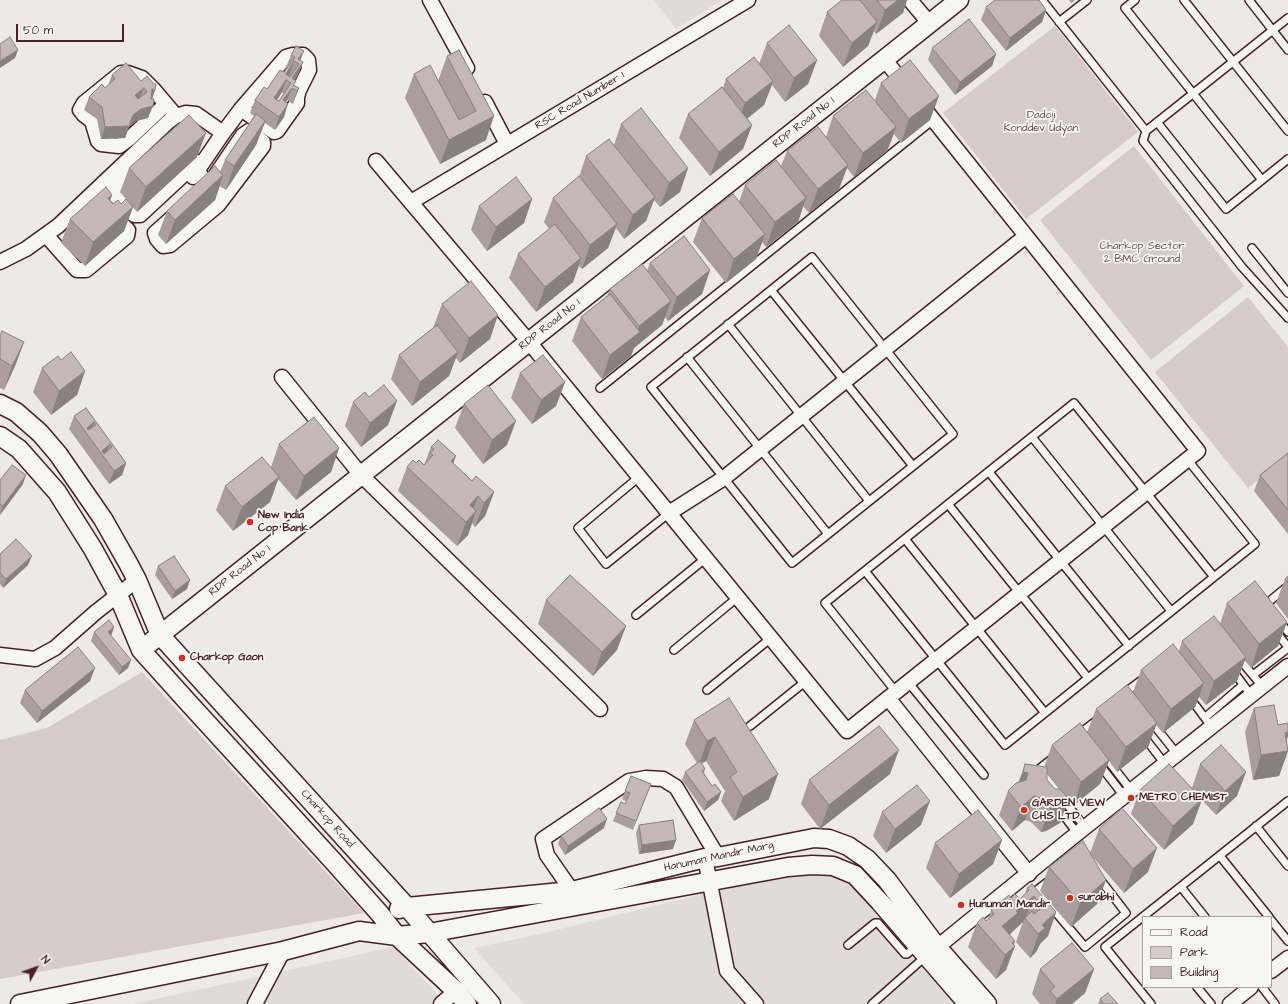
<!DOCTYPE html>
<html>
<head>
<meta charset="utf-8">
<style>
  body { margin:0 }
  #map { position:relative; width:1288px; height:1004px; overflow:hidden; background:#ece9e6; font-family:"Architects Daughter",sans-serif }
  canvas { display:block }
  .legend { position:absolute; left:1142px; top:916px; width:130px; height:72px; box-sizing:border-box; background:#f6f6f2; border:1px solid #b1a0a2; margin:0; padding:5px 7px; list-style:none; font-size:12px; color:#4a1f2b }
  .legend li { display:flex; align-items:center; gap:8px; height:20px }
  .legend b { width:20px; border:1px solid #b1a0a2 }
  .north { position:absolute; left:16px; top:948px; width:40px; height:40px; -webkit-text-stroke:3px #f6f6f2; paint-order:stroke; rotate:49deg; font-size:11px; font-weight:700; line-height:16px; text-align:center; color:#4a1f2b }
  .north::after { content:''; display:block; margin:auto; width:14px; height:18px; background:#4a1f2b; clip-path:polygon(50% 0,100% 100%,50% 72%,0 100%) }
  .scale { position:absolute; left:16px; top:24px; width:108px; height:18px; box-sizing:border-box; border:2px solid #4a1f2b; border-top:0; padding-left:5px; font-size:12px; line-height:14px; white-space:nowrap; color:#4a1f2b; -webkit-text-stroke:3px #f6f6f2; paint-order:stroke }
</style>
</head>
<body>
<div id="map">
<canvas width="1288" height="1004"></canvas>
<ul class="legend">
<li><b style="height:5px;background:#f6f6f2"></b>Road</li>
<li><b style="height:11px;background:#d4cbca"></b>Park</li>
<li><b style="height:11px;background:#c4b7b7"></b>Building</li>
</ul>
<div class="north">N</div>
<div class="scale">50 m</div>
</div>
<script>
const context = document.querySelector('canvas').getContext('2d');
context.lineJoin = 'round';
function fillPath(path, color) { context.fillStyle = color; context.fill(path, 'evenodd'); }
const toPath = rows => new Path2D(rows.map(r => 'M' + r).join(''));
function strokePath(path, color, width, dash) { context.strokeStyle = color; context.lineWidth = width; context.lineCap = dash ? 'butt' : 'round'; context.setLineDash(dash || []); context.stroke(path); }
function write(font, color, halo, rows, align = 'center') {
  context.font = font + ' "Architects Daughter",sans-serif'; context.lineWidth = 3.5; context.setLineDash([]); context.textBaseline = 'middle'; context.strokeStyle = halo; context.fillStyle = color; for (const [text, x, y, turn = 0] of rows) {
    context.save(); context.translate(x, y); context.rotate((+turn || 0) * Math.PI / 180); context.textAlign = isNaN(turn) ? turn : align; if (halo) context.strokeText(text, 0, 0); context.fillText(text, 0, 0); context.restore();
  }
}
const built = toPath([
  [654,0,722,0,676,29],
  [837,866,953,1004,524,1004,474,948,540,934,710,892],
  [394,947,446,1004,133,1004]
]);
const green = toPath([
  [1055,26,1138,132,1026,219,943,113],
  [1134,146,1244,286,1151,360,1040,220],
  [1248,297,1288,347,1288,456,1248,488,1155,372],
  [142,672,364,913,0,979,0,740,47,728]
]);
const service = toPath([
  [1042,0,1146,131],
  [1135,0,1125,8,1262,180],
  [1184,0,1288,131],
  [1249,0,1288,50],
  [1288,18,1146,131,1143,141,1242,267,1288,318],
  [1059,22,1087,0],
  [1157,122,1226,209,1288,159],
  [1252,248,1288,293],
  [812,257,953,434,792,563,651,387,812,257],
  [771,290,913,466],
  [728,324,869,501],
  [687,357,828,534],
  [600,388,933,120],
  [1032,437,1171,611],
  [989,472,1129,646],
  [639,477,578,528,606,564,669,513],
  [948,504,1088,678],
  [905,539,1045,713],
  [865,571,1005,745,1255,544,1187,459],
  [1268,606,1266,604,1288,586],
  [636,615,706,558],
  [1279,621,1288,632],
  [1276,632,1288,647],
  [674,650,738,597],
  [1237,656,1262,686],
  [1233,671,1251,695],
  [1253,675,1288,648],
  [908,682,984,775],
  [707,690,771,638],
  [896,692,825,603,1074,403,1214,577],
  [1130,694,1127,691,1143,679],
  [1190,698,1211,726],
  [1208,715,1243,685],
  [1150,720,1177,754],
  [750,726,806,681],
  [1089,737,1084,730,1096,721],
  [1144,737,1165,764],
  [1103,754,1131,790],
  [1053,758,1039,769,1085,827],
  [1099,764,1124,796],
  [1058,808,1077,833],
  [1256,826,1288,866],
  [1220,856,1269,917],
  [1050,880,1037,890,1085,947,1126,913,1099,878],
  [1181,887,1205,917],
  [1271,920,1288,941],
  [848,945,875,923,878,923,905,954,907,954,917,945],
  [1197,987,1211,1004],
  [1262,987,1275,1004],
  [872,1004,926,956],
  [1151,1004,1105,947,1288,801]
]);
const minor = toPath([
  [430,0,467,68],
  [910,0,930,24],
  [884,59,906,86],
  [485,102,507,144],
  [166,104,130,138,119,146,101,144,98,141,92,121,84,115,80,110,84,103,121,73,128,73,142,78,154,90,176,116],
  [376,161,529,342,847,731,1198,451,919,102],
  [193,177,223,133,241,109,286,57,293,55,303,55,308,60,309,70,299,90,297,97,297,103,277,131,274,132,241,109],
  [103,183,134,215,140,215,197,162],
  [203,191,209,185,223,198],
  [112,193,136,171],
  [411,202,748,0],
  [174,216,155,233,157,239,163,246,170,245,218,205,263,146,263,142,249,131,243,135,209,185,197,171],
  [46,235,77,270,86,270,127,236,128,230,111,214],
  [0,262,26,249,58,226,168,122,176,116,186,113,196,114,223,133],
  [282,377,361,475,600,709],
  [669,513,724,478,1026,236],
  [0,655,35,659,55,648,96,612,137,580],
  [888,698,1029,874],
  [705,858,727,971,756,1004],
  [572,891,547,855,543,839,629,781,646,778,663,779,676,787,718,857],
  [930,953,1069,840,1288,666],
  [1271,971,1288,958],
  [255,1004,283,951],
  [441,1004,456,991],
  [1230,1004,1251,987]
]);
const tertiary = toPath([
  [0,404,16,412,40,433,58,454,103,519,128,563,137,580,160,635,407,907,491,1004],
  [0,436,19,449,57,492,93,549,118,595,141,650,185,699,333,861,380,914,397,936,456,991,467,1004],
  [141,650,959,0],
  [399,909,407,907,572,891,705,858,718,857,814,838,829,839,848,846,867,859,887,880,937,947,987,1004],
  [20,1004,283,951,359,931,397,936,429,933,788,867,812,865,833,866,855,875,880,902,968,1004]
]);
const wall = toPath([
  [842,0,907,0,903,13,876,34,874,31,868,46,843,67,819,36,827,12],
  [1069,0,1075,0,1071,3],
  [986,7,1046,10,1042,22,1006,51,981,20],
  [767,43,817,60,808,84,785,102,772,85,764,105,747,119,752,125,743,149,710,176,679,138,688,114,723,88,726,79,759,64],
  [932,48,996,54,992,66,955,95,928,60],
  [459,50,486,140,440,164,405,98,414,74,438,81,447,56],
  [291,55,300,61,298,75,295,80,294,85,299,88,294,101,293,104,287,100,286,102,284,117,275,130,265,123,256,145,226,190,220,186,215,200,166,244,158,235,167,211,220,172,225,160,254,116,250,113,255,100,267,89,284,72,287,68,286,67],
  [282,92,284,94,279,101,277,100],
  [112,75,141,81,155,90,152,99,148,118,136,121,129,127,125,138,101,139,97,119,84,110,89,97,105,88,108,85],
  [881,83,930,120,901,143,894,134,887,151,854,177,847,168,839,189,809,213,803,206,798,222,766,247,762,242,756,259,726,283,693,242,702,218,739,202,745,185,781,166,787,151,826,137,833,116,875,100],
  [621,124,688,168,680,192,660,207,654,200,646,221,624,239,616,228,608,248,582,269,579,266,573,282,536,312,509,278,518,254,549,229,544,222,553,198,579,177,586,156,614,145],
  [197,157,137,212,120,192,129,168],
  [112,195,110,200,113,204,121,204,133,207,124,231,85,266,61,243,70,219],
  [532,199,524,223,487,251,471,230,479,206],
  [650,263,710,270,702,294,668,321,665,317,662,325,634,348,631,356,602,379,572,341,581,317,607,296,610,289,647,271],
  [442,304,490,339,460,363,456,358,449,376,412,406,391,379,399,355,433,328],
  [0,335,24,342,15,366,4,390,0,388],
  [61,360,85,371,77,395,51,415,33,392,42,368],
  [520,373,565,382,556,406,532,424,511,398],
  [353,402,388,425,361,447,345,426],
  [464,404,507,445,483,464,455,428],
  [86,408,126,463,122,475,109,484,69,429,74,416],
  [279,444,339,448,331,472,296,500,278,479,270,502,233,531,216,510,225,486,271,467],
  [431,447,453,463,472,481,494,492,485,516,475,527,472,523,468,535,457,546,398,491,407,467,416,463,424,465],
  [1288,453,1288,534,1254,491,1260,475],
  [0,480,23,484,0,515],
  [0,554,28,565,3,588,0,584],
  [158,566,187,589,172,599,155,575],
  [1288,576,1288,619,1276,603,1285,579],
  [546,600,617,650,593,676,538,624],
  [1227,603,1287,622,1278,646,1251,668,1245,660,1237,681,1206,705,1199,697,1195,707,1163,733,1156,725,1148,747,1117,772,1109,761,1100,784,1073,806,1068,800,1060,823,1046,831,1041,832,1031,822,1025,820,1012,831,999,815,1008,791,1018,783,1025,764,1044,767,1052,745,1087,732,1096,709,1133,692,1141,670,1179,651,1182,641,1220,624],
  [1047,774,1059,789,1055,789,1047,780],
  [114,627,111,636,128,668,119,675,91,641,94,632],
  [90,681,37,723,20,703,25,690],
  [729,698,769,799,734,821,721,801,725,791,706,761,701,764,705,769,704,773,712,786,721,792,718,800,704,811,682,780,685,772,697,763,685,744,694,720],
  [1254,708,1278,725,1288,723,1288,736,1286,742,1288,751,1279,776,1253,780,1245,732],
  [1200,764,1237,796,1216,815,1202,800,1193,824,1164,850,1131,814,1140,790,1192,788],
  [890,774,820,829,801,804,809,780],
  [631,776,651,784,633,830,613,821,621,802,625,804,626,801,622,799],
  [882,812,921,825,886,853,873,836],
  [639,825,673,849,639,854,636,833],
  [604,828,565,855,558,844,561,836],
  [1099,829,1148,872,1124,893,1090,854,1097,904,1071,927,1040,891,1049,867,1090,853],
  [1002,840,993,864,950,898,926,868,935,843],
  [1027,888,1056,912,1048,936,1040,944,1036,952,1030,958,1016,942,1023,922,1011,933,1010,935,1015,941,1006,970,996,979,968,947,977,923,986,921,988,920,991,910,1011,898,1020,899,1025,894],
  [1040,969,1094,969,1085,993,1072,1004,1040,1004,1032,994],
  [1100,999,1118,1004,1098,1004]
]);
const shadedWall = toPath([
  [898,0,907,0,903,13,876,34,885,10],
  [1046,10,1042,22,1006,51,1010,38],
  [877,22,868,46,843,67,852,43],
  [18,50,15,58,0,68,0,61],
  [304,51,299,64,298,59],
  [996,54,992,66,955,95,960,82],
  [817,60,808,84,785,102,794,78],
  [294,61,290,74,281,87,286,74],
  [303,62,298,75,288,90,292,78],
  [286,80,282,92,270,111,274,98],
  [773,81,764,105,736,127,745,103],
  [144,88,139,100,135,95],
  [292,88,287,100,278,113,283,100],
  [299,88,294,101,293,104,297,91],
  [152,89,155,90,151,102],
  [939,96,930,120,901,143,909,119],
  [288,104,284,117,275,130,279,117],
  [153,106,148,118,136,121,129,127,125,138,101,139,105,127,133,115,141,109],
  [494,116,486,140,440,164,449,140],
  [265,121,256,145,226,190,234,166],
  [752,125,743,149,710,176,719,152],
  [896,127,887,151,854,177,863,153],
  [206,133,197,157,137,212,146,187],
  [848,165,839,189,809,213,818,189],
  [688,168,680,192,660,207,669,183],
  [223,175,215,200,166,244,175,220],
  [112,195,104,219,108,198],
  [655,197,646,221,624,239,633,215],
  [806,198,798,222,766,247,775,222],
  [532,199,524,223,487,251,496,227],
  [133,207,124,231,85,266,93,242],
  [617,224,608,248,582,269,590,245],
  [765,234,756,259,726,283,734,259],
  [581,258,573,282,536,312,545,287],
  [710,270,702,294,668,321,677,297],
  [671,301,662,325,634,348,631,356,602,379,610,355,636,335,639,326],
  [498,315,490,339,460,363,469,338],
  [24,342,15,366,4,390,12,366],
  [458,352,449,376,412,406,420,382],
  [85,371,77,395,51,415,59,391],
  [565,382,556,406,532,424,541,400],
  [397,401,388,425,361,447,370,423],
  [516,421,507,445,483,464,492,440],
  [94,422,90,435,87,428],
  [110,444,105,457,102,451],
  [339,448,331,472,296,500,304,476],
  [456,456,447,480,451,461],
  [126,463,122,475,109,484,114,471],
  [26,475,23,484,0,515,3,506],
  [279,477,270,502,233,531,242,507],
  [494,492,485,516,475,527,484,503],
  [478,496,470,518,476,511,468,535,457,546,466,522,470,505],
  [32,556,28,565,3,588,6,579],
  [190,580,187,589,172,599,175,591],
  [1287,622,1278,646,1251,668,1259,644],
  [626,626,617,650,593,676,602,652],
  [114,627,111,636,108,632],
  [1246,657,1237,681,1206,705,1214,681],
  [131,660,128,668,119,675,122,667],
  [95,668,90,681,37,723,42,711],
  [1204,683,1195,707,1163,733,1171,709],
  [1157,723,1148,747,1117,772,1126,747],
  [1288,732,1288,736,1282,752,1288,751,1279,776,1253,780,1261,755,1285,733],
  [715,737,706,761,699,765,707,741],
  [899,750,890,774,820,829,829,805],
  [1109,760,1100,784,1073,806,1081,782],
  [1023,772,1028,773,1020,797,1014,796],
  [1246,772,1237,796,1216,815,1225,791],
  [778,774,769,799,734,821,743,797],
  [721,792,718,800,704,811,707,802],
  [1034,796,1025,820,1012,831,1021,807],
  [1069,799,1060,823,1046,831,1041,832,1050,808],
  [1202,799,1193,824,1164,850,1173,826],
  [930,801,921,825,886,853,895,829],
  [607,819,604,828,565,855,568,846],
  [676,840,673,849,639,854,642,845],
  [1002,840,993,864,950,898,959,874],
  [1157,848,1148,872,1124,893,1133,869],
  [1106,880,1097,904,1071,927,1080,903],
  [1034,896,1025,919,1025,918,1023,922,1011,933,1009,937,1002,926,1016,911],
  [1056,912,1048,936,1040,944,1036,952,1030,958,1042,925],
  [1015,941,1012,948,1015,946,1006,970,996,979,1005,955,1012,943],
  [1094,969,1085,993,1072,1004,1055,1004,1057,999]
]);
const building = toPath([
  [842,0,860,0,877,22,852,43,827,12,842,0],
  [877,0,898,0,885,10,877,0],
  [995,0,1039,0,1046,10,1010,38,986,7,995,0],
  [969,19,996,54,960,82,932,48,969,19],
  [789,25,817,60,794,78,767,43,789,25],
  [10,37,18,50,0,61,0,44,10,37],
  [296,46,304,51,298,59,303,62,292,78,296,81,293,85,299,88,297,91,292,88,283,100,288,104,279,117,255,100,264,87,267,89,280,70,284,72,295,57,291,55,296,46],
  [294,61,299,64,290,77,286,74,294,61],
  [286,80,291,83,279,101,274,98,286,80],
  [459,50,494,116,449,140,414,74,430,65,459,120,476,111,447,56,459,50],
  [754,57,773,81,745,103,726,79,754,57],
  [910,60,939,96,909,119,881,83,910,60],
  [126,63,141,81,147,76,154,84,156,84,155,90,152,89,151,99,154,99,153,106,141,109,133,115,129,126,105,127,102,107,89,97,102,84,105,88,115,79,112,75,126,63],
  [144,88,147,92,138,99,135,95,144,88],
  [722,87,752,125,719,152,688,114,722,87],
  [866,90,896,127,863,153,833,116,866,90],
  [641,108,688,168,669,183,621,124,641,108],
  [256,114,265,121,234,166,225,160,256,114],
  [189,115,206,133,146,187,129,168,189,115],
  [818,127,848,165,818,189,787,151,818,127],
  [609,139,655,197,633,215,586,156,609,139],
  [776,160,806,198,775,222,745,185,776,160],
  [215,166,223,175,175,220,167,211,215,166],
  [579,176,617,224,590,245,553,198,579,176],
  [516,177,532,199,496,227,479,206,516,177],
  [106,187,112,195,108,198,113,204,118,200,121,204,126,199,133,207,93,242,70,219,106,187],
  [733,194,765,234,734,259,702,218,733,194],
  [555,224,581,258,545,287,518,254,555,224],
  [684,236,710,270,677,297,650,263,684,236],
  [642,264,671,301,639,326,610,289,642,264],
  [471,281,498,315,469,338,442,304,471,281],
  [610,294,640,332,610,355,581,317,610,294],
  [437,325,458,352,420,382,399,355,437,325],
  [2,331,24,342,12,366,0,359,0,335,2,331],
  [71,352,85,371,59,391,42,368,58,356,61,360,71,352],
  [543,355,565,382,541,400,520,373,543,355],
  [384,385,397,401,370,423,353,402,365,392,369,397,384,385],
  [488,385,516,421,492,440,464,404,488,385],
  [86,408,126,463,114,471,74,416,86,408],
  [94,422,96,425,88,430,87,428,94,422],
  [110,444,112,447,104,454,102,451,110,444],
  [314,417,339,448,304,476,279,444,314,417],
  [438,440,456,456,451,461,472,481,476,476,494,492,484,503,478,496,470,505,476,511,466,522,407,467,413,460,416,463,419,460,424,465,433,455,430,453,434,449,431,447,438,440],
  [1288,453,1288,510,1260,475,1288,453],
  [262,457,279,477,242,507,225,486,262,457],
  [12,465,26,475,3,506,0,504,0,480,12,465],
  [16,539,32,556,6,579,0,573,0,554,16,539],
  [174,556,190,580,175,591,158,566,174,556],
  [570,575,626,626,602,652,546,600,570,575],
  [1288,576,1288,583,1285,579,1288,576],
  [1255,581,1287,622,1259,644,1227,603,1255,581],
  [1214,616,1246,657,1214,681,1182,641,1214,616],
  [109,620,114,627,108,632,131,660,122,667,94,632,109,620],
  [1173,644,1204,683,1171,709,1141,670,1173,644],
  [78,647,95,668,42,711,25,690,78,647],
  [1127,685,1157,723,1126,747,1096,709,1127,685],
  [729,698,778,774,743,797,730,777,737,772,715,737,707,741,694,720,729,698],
  [1274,705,1278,725,1288,723,1288,732,1285,733,1288,751,1261,755,1254,708,1274,705],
  [1080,723,1109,760,1081,782,1052,745,1080,723],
  [879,726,899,750,829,805,809,780,879,726],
  [1221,745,1246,772,1225,791,1200,764,1221,745],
  [700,761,705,769,702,771,712,786,715,784,721,792,707,802,685,772,700,761],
  [1025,764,1047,767,1047,780,1055,789,1060,789,1069,799,1054,807,1050,808,1040,798,1034,796,1021,807,1008,791,1016,783,1026,780,1028,773,1023,772,1025,764],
  [1169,764,1202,799,1173,826,1140,790,1169,764],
  [631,776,651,784,636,821,616,813,621,802,625,804,630,793,625,791,631,776],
  [917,785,930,801,895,829,882,812,917,785],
  [599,808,607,819,568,846,561,836,599,808],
  [1122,808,1157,848,1133,869,1099,829,1122,808],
  [978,810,1002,840,959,874,935,843,978,810],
  [673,820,676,840,642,845,639,825,673,820],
  [1083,841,1106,880,1080,903,1049,867,1083,841],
  [1032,884,1056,912,1042,925,1045,928,1038,934,1025,918,1032,911,1034,914,1043,907,1034,896,1016,911,1018,913,1002,926,1015,941,1012,943,1015,946,1005,955,977,923,983,917,986,921,994,914,991,910,1009,895,1011,898,1015,894,1020,899,1029,890,1027,888,1032,884],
  [1072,943,1094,969,1057,999,1050,991,1055,987,1040,969,1072,943],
  [1108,993,1118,1004,1104,1004,1100,999,1108,993]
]);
const markers = [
  [250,522,4,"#c8321e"],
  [182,658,4,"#c8321e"],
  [1131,798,4,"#c8321e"],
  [1024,810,4,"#c8321e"],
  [1070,898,4,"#c8321e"],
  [961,905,4,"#c8321e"]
];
const streetNames = [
  ["RSC Road Number 1",580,101,-31],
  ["RDP Road No 1",804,123,-38],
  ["RDP Road No 1",550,325,-38],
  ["RDP Road No 1",240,571,-38],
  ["Charkop Road",327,819,48],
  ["Hanuman Mandir Marg",719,857,-12]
];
const parkNames = [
  ["Dadoji",1041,116],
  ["Konddev Udyan",1041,129],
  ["Charkop Sector",1142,247],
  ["2 BMC Ground",1142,260]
];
const poiNames = [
  ["New India",258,516],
  ["Cop Bank",258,529],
  ["Charkop Gaon",190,658],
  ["METRO CHEMIST",1139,798],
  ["GARDEN VIEW",1032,804],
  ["CHS LTD.",1032,817],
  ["surabhi",1078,898],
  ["Hunuman Mandir",969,905]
];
fillPath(built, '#e0dad8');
fillPath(green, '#d4cbca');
strokePath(service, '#4a1f2b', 10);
strokePath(minor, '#4a1f2b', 17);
strokePath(tertiary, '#4a1f2b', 21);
strokePath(service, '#f6f6f2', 7);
strokePath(minor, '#f6f6f2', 14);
strokePath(tertiary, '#f6f6f2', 18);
fillPath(wall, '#a99d9d');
fillPath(shadedWall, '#898080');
fillPath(building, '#c4b7b7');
strokePath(building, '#898080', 1);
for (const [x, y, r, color] of markers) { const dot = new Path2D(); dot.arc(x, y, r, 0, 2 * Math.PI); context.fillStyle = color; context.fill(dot); strokePath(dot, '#f6f6f2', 1.5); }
write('11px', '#4a1f2b', '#f6f6f2', streetNames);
write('11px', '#6c4a53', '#f6f6f2', parkNames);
write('bold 11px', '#4a1f2b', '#f6f6f2', poiNames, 'left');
</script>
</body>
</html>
